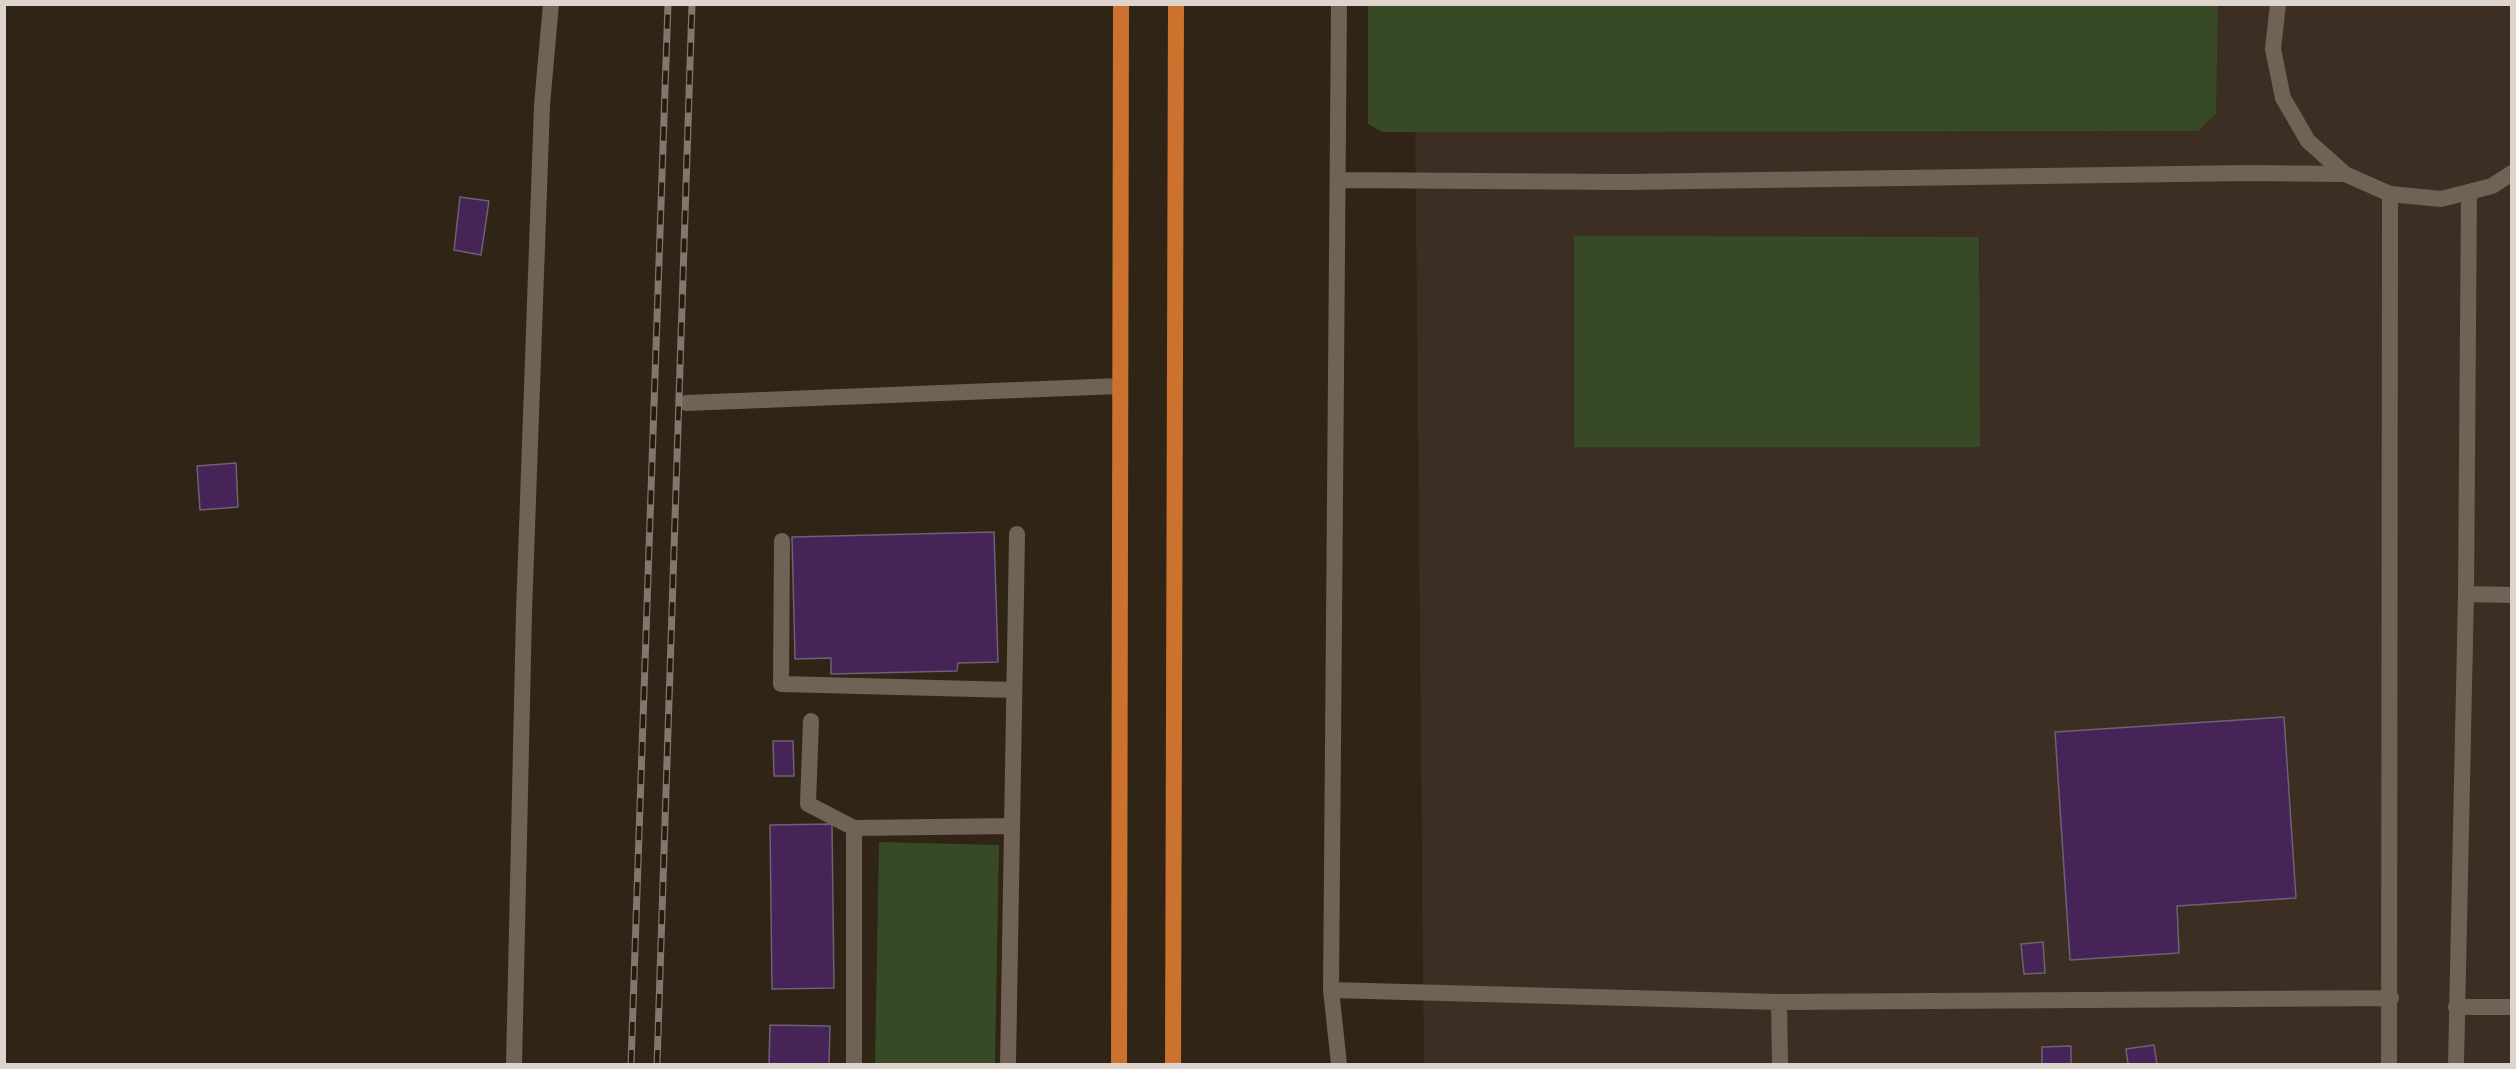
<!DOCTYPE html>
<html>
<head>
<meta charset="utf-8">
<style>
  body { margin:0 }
  #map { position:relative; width:2516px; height:1069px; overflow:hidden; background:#302417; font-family:Manrope,sans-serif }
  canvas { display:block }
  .frame { position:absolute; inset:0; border:6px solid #ddd5cd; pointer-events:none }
</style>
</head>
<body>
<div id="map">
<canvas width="2516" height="1069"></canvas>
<div class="frame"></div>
</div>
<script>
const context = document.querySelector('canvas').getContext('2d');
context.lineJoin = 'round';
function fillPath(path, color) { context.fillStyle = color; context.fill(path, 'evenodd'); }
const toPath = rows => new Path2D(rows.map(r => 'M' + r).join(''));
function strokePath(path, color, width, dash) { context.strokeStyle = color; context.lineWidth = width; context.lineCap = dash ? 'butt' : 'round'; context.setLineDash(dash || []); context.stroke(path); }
const commercial = toPath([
  [1414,5,2511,5,2511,1064,1424,1064]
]);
const green = toPath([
  [1368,5,2218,5,2216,114,2198,131,1382,132,1368,124],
  [1574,236,1979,237,1980,447,1574,447],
  [879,842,999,845,995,1064,875,1064]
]);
const building = toPath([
  [460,197,489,201,481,255,454,250,460,197],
  [236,463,238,507,200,510,197,466,236,463],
  [994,532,998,662,958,663,957,671,831,674,831,658,795,659,792,537,994,532],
  [2284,717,2296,898,2177,906,2179,953,2070,960,2055,732,2284,717],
  [773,741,793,741,794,776,774,776,773,741],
  [832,824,834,988,772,989,770,825,832,824],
  [2043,942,2045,973,2024,974,2021,944,2043,942],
  [770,1025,830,1026,829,1064,769,1064,770,1025],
  [2154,1045,2157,1064,2128,1064,2126,1049,2154,1045],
  [2071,1046,2071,1064,2042,1064,2042,1047,2071,1046]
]);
const service = toPath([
  [782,541,781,684,1014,690],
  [811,721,808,804,854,828],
  [854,1064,854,828,1012,826],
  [1008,1064,1017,534]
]);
const minor = toPath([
  [1339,4,1331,990,1339,1064],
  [2278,4,2273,49,2283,98,2308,141,2345,174,2390,194,2441,199,2492,186,2512,173],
  [1338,180,1624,182,2248,173,2345,174],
  [686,403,1120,386],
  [2466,594,2512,595],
  [1331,990,1779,1002,2391,998],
  [1779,1002,1780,1064],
  [2456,1007,2512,1007],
  [2389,1064,2390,194],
  [2456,1064,2466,594,2469,192]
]);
const tertiary = toPath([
  [514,1064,524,612,542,105,551,4]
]);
const trunk = toPath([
  [1119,1064,1121,4],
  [1173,1064,1176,4]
]);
const rail = toPath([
  [631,1064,668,4],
  [657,1064,692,4]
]);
fillPath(commercial, '#3c2e22');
fillPath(green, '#374925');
fillPath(building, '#472458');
strokePath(building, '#6c6272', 1.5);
strokePath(service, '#706254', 16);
strokePath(minor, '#706254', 16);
strokePath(tertiary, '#706254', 16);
strokePath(trunk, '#cb722e', 16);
strokePath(rail, '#81776c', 7);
strokePath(rail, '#261b0e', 4.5, [14]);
</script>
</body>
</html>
